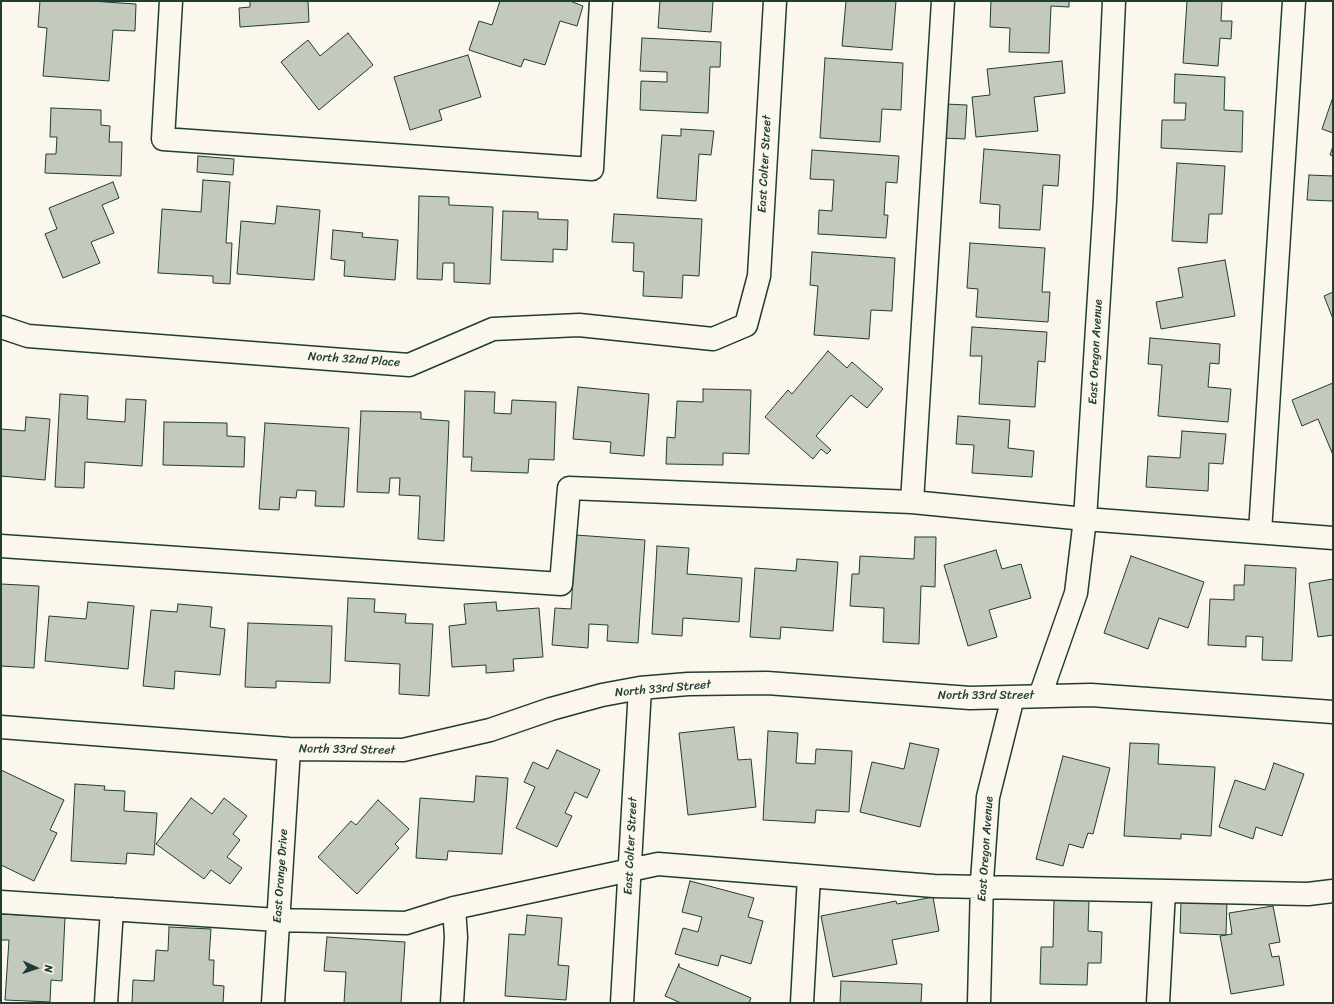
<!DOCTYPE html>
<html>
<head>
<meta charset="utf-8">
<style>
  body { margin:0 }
  #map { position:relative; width:1334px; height:1004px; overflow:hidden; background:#fbf7ec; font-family:Sriracha,sans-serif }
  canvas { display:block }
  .frame { position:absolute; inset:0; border:2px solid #1f3d34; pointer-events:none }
  .north { position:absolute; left:16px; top:948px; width:40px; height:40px; -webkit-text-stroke:3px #fbf7ec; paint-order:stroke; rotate:93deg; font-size:11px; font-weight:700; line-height:16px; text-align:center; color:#1f3d34 }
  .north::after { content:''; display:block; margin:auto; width:14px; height:18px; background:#1f3d34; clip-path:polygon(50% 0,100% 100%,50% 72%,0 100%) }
</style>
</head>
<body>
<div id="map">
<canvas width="1334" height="1004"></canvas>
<div class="frame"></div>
<div class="north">N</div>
</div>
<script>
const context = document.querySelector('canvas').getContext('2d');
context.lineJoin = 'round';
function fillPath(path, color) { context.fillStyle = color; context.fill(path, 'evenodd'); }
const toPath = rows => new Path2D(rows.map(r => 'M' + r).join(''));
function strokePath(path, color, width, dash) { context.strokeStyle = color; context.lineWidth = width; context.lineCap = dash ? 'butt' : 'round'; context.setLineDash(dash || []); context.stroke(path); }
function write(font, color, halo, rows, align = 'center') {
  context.font = font + ' Sriracha,sans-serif'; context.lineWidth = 3.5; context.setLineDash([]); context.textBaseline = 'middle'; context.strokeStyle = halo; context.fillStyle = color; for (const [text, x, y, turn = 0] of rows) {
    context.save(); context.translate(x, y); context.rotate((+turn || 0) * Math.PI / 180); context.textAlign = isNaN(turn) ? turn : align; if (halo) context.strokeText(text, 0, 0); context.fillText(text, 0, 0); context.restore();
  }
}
const building = toPath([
  [40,1,91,1,136,4,135,31,113,30,109,81,43,76,47,28,38,27,40,1],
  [250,1,308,1,309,22,240,27,239,8,250,7,250,1],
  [500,1,570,1,583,6,577,26,560,21,545,65,524,59,521,67,469,50,479,21,492,25,500,1],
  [660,1,713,1,711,32,658,28,660,1],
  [846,1,896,1,892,50,842,46,846,1],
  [991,1,1069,1,1069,7,1051,6,1049,53,1009,52,1010,28,990,27,991,1],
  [1187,1,1222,1,1221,21,1232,21,1231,39,1220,38,1218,66,1183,63,1187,1],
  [348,33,373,65,319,110,281,62,308,40,320,56,348,33],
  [642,38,721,42,720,67,710,67,708,113,640,110,641,81,667,82,667,72,640,71,642,38],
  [468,55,481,97,439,110,442,120,410,130,394,77,468,55],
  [825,58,903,63,901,110,882,109,880,142,820,138,825,58],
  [1062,61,1065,93,1034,97,1038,131,976,137,972,97,990,95,987,69,1062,61],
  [1175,74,1225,77,1224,110,1243,111,1242,152,1161,148,1162,120,1185,120,1186,103,1174,103,1175,74],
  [1333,97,1333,133,1322,129,1333,97],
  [945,104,967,105,965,139,942,138,945,104],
  [51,108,101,110,101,125,110,126,109,142,122,142,121,176,45,173,46,154,56,154,57,137,50,137,51,108],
  [681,129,714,131,711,155,699,154,696,201,657,198,662,135,681,136,681,129],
  [1333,146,1333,156,1330,155,1333,146],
  [984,149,1060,155,1058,186,1043,185,1040,230,999,228,1000,205,980,203,984,149],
  [812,150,899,156,897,183,886,182,884,215,888,215,886,238,818,234,819,210,832,211,834,180,810,179,812,150],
  [198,156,234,159,233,175,197,172,198,156],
  [1177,163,1225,166,1222,214,1209,214,1207,243,1172,241,1177,163],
  [1309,175,1333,176,1333,201,1307,200,1309,175],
  [203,180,230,182,226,243,232,243,230,284,213,283,213,276,158,273,162,209,201,212,203,180],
  [113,182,119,198,102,205,114,233,91,242,100,263,63,278,45,234,57,229,49,208,113,182],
  [419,196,449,197,449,205,493,207,490,284,454,282,454,263,443,263,442,280,417,279,419,196],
  [277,206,320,210,314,280,237,274,241,221,275,224,277,206],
  [503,211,538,212,538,219,568,220,567,250,553,249,553,262,501,260,503,211],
  [614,214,702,219,699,276,683,275,682,298,643,296,644,272,633,271,634,243,612,242,614,214],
  [333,230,363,233,362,237,398,240,395,280,344,276,345,261,331,259,333,230],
  [970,243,1045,248,1042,292,1050,292,1048,322,976,317,978,289,967,288,970,243],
  [812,252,895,258,892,311,871,310,869,339,814,335,818,286,810,285,812,252],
  [1225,260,1235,316,1161,329,1156,302,1183,297,1178,268,1225,260],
  [1333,292,1333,319,1324,296,1333,292],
  [972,327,1047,332,1045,362,1038,361,1035,407,979,404,982,356,970,356,972,327],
  [1150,338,1220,344,1219,364,1210,363,1208,387,1231,389,1228,422,1158,416,1162,365,1148,364,1150,338],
  [828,351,847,368,852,362,883,389,867,408,851,395,816,436,831,450,827,454,821,449,813,459,765,417,788,390,792,394,828,351],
  [1333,383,1333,455,1318,419,1302,426,1292,400,1333,383],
  [578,387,649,394,644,456,610,453,611,442,573,439,578,387],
  [703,389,751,390,749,454,723,453,723,465,666,464,667,437,675,438,677,401,703,402,703,389],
  [465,391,495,392,494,413,511,414,512,400,556,402,554,460,529,459,528,473,471,471,472,457,463,457,465,391],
  [60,394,88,396,87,419,125,422,126,399,146,400,142,466,85,462,84,488,55,487,60,394],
  [361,411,421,412,421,419,449,421,444,541,418,539,420,496,399,495,400,478,390,478,389,493,357,492,361,411],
  [958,416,1010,420,1008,448,1034,451,1032,477,972,473,974,445,956,444,958,416],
  [26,417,50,419,45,480,1,476,1,429,25,431,26,417],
  [164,422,227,423,227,436,245,437,244,467,163,465,164,422],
  [265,423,349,428,344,507,315,506,316,491,297,490,296,498,280,497,279,510,259,509,265,423],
  [1182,431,1226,434,1223,464,1209,463,1208,491,1146,487,1148,456,1180,458,1182,431],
  [576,535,645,540,638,643,607,641,608,625,589,624,588,648,552,645,555,608,571,609,576,535],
  [915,537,936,537,935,587,921,586,919,644,883,642,884,608,850,606,852,574,859,574,860,556,914,559,915,537],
  [657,546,689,548,687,574,742,578,739,622,683,618,682,636,652,634,657,546],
  [996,550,1002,569,1021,564,1031,598,989,610,997,637,968,646,944,565,996,550],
  [1131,556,1204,582,1188,628,1159,618,1148,649,1104,633,1131,556],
  [797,559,838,562,833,631,781,627,780,639,750,637,755,568,796,571,797,559],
  [1245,565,1296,568,1292,661,1262,660,1263,637,1246,636,1246,647,1208,645,1210,599,1234,600,1234,585,1244,585,1245,565],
  [1333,579,1333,635,1318,637,1309,583,1333,579],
  [1,584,39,586,34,668,1,666,1,584],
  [348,598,375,599,374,612,406,614,405,623,433,624,429,696,399,694,400,664,345,661,348,598],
  [88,602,134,606,128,669,45,661,49,616,86,619,88,602],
  [496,602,497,611,539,608,543,657,513,659,514,671,486,673,486,665,452,667,449,626,466,624,464,604,496,602],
  [178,604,212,607,210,627,225,629,220,675,175,671,174,689,143,686,151,610,177,612,178,604],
  [248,623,332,626,330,683,276,681,276,688,245,687,248,623],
  [734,727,738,760,751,759,756,807,688,815,679,733,734,727],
  [768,731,798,733,796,763,815,764,816,749,852,751,849,812,816,810,815,823,763,820,768,731],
  [910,743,939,749,920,827,860,812,872,762,904,769,910,743],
  [1130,743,1159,744,1158,764,1215,767,1211,836,1181,834,1181,839,1124,836,1130,743],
  [557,750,600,770,587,798,575,792,565,813,572,816,557,847,516,828,535,787,524,782,533,762,548,769,557,750],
  [1063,756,1110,768,1093,834,1088,833,1083,848,1069,844,1063,866,1036,859,1063,756],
  [1274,763,1304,774,1282,836,1256,827,1253,839,1219,827,1235,780,1265,790,1274,763],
  [1,770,64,800,50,830,57,833,34,881,1,865,1,770],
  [476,776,508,778,502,854,448,851,447,860,416,858,420,798,474,802,476,776],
  [75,784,105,786,104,790,125,791,124,811,157,813,154,855,127,853,126,864,71,861,75,784],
  [191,798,212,814,224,798,247,816,233,834,240,840,227,857,242,868,230,884,211,870,204,879,156,844,191,798],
  [378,800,409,829,395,844,399,848,357,894,318,857,351,821,356,825,378,800],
  [690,881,754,898,748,917,763,921,751,964,721,955,718,966,675,954,683,928,698,932,702,917,682,912,690,881],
  [933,897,939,931,892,940,897,964,833,977,821,916,896,901,897,904,933,897],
  [1054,899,1089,900,1088,931,1102,932,1101,963,1088,963,1087,985,1040,984,1041,947,1053,947,1054,899],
  [1227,900,1226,935,1180,933,1181,901,1227,900],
  [1273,906,1280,942,1269,944,1272,957,1279,956,1284,985,1231,994,1220,936,1232,934,1229,913,1273,906],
  [1,914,65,917,62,981,51,980,50,1002,5,1000,9,940,1,940,1,914],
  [527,915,562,918,558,965,569,966,566,1000,505,996,509,934,525,935,527,915],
  [169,927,211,929,209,960,214,960,213,985,224,986,223,1003,132,1003,133,980,154,981,156,950,168,951,169,927],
  [327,937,405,942,401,1003,344,1003,346,972,324,971,327,937],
  [679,964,679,967,751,998,749,1003,681,1003,665,996,679,964],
  [841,981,922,984,921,1003,840,1003,841,981]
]);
const minor = toPath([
  [171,1,163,139,592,169,601,1],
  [1,327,28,336,409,365,493,329,579,325,713,339,746,325,759,276,775,1],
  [912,502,943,1],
  [1260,532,1294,1],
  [1,546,561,584,569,488,912,502,1085,519,1333,538],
  [1040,696,1076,593,1085,519,1105,200,1114,1],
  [1,727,289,749,403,750,490,730,551,709,602,695,640,688,688,684,767,683,970,698,1091,695,1333,712],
  [1,902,278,920,406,923,454,908,658,864,934,886,1308,894,1333,891],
  [106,1003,112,909],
  [273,1003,289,749],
  [452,1003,456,937,454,908],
  [622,1003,640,688],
  [802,1003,809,876],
  [979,1003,982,881,988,797,1013,697],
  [1158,1003,1164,891]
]);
const streetNames = [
  ["East Colter Street",765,164,-87],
  ["East Oregon Avenue",1096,352,-87],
  ["North 32nd Place",354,360,4],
  ["North 33rd Street",663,689,-5],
  ["North 33rd Street",986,696],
  ["North 33rd Street",347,750,1],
  ["East Colter Street",631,846,-87],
  ["East Oregon Avenue",986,849,-86],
  ["East Orange Drive",281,876,-86]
];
fillPath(building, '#c4c9be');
strokePath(building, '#1f3d34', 1);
strokePath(minor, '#1f3d34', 25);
strokePath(minor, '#fbf7ec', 22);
write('12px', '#1f3d34', '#fbf7ec', streetNames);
</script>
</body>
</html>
